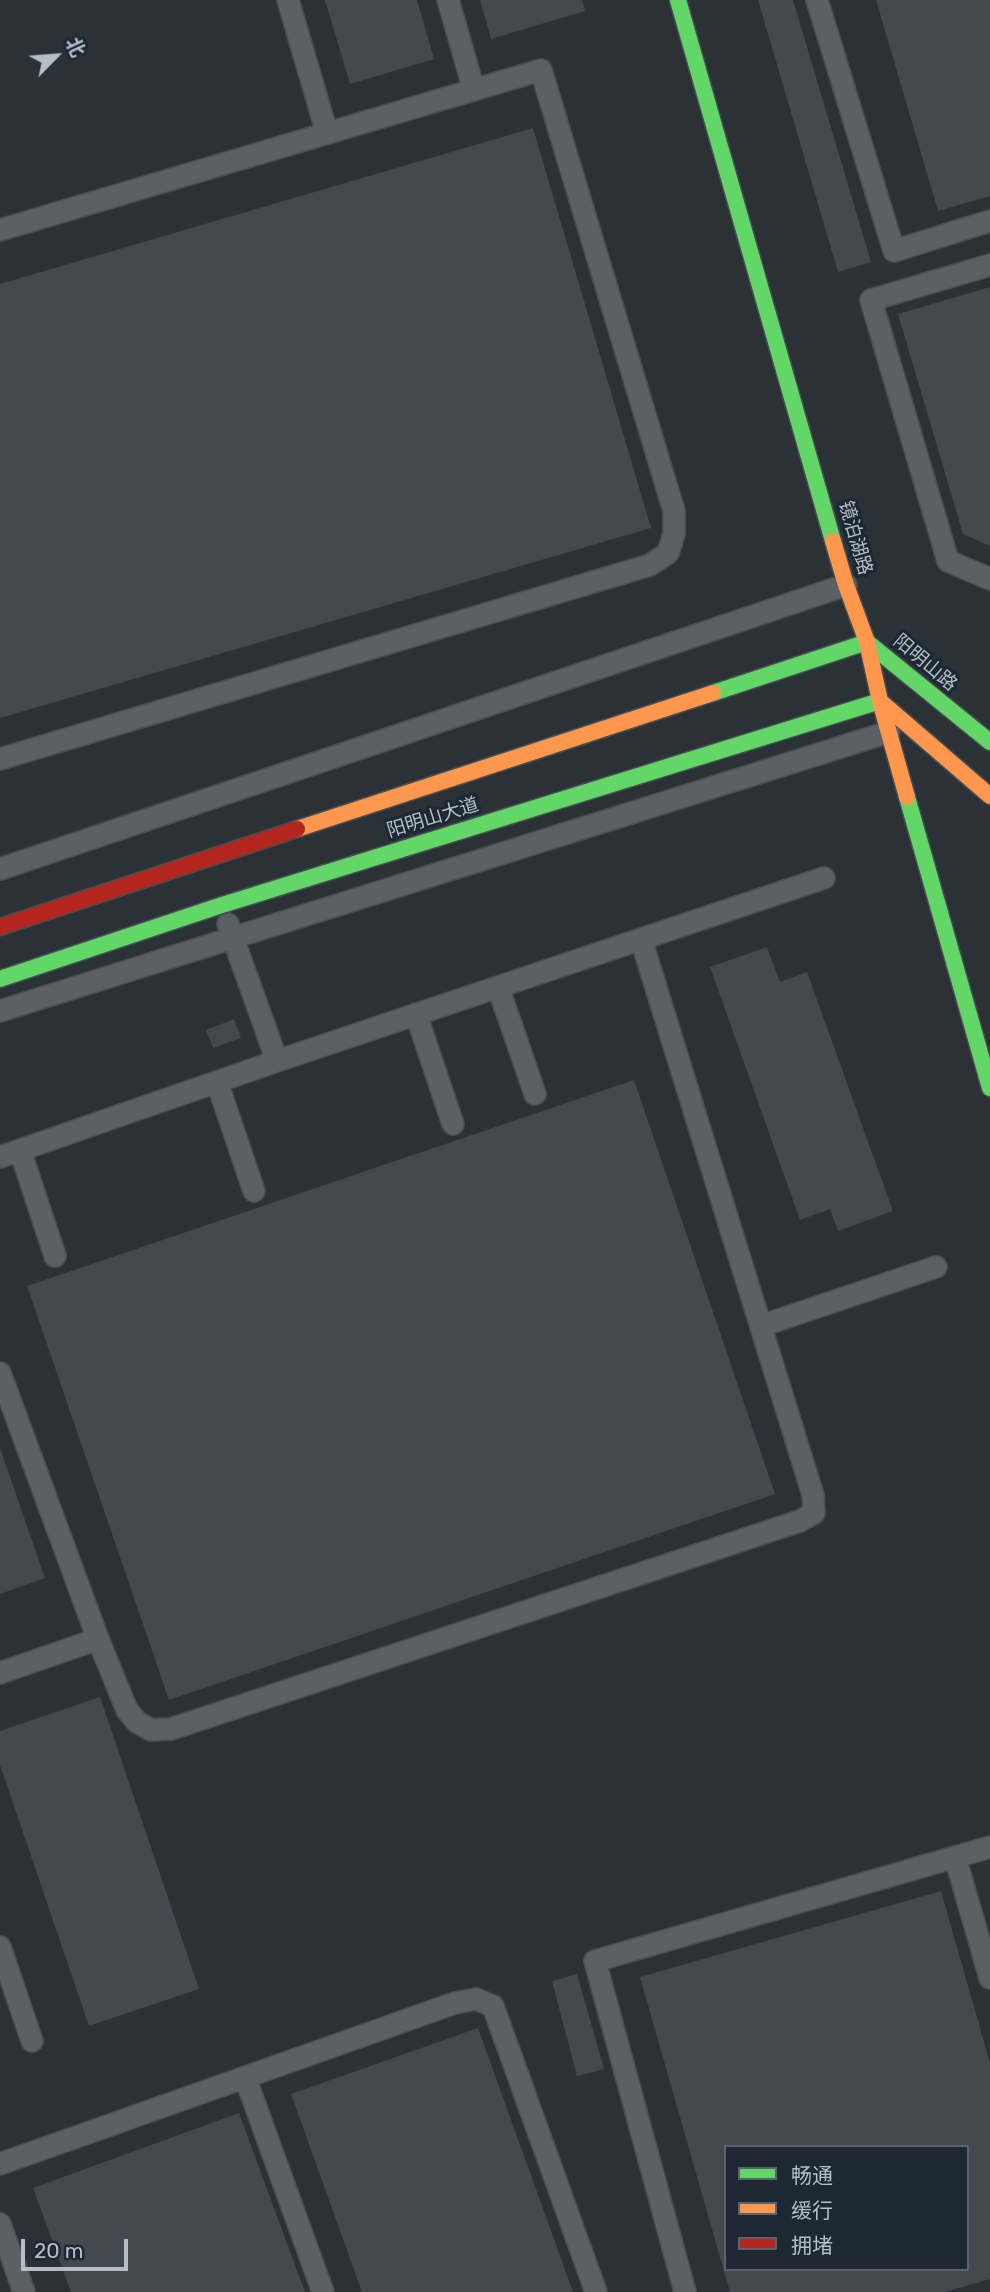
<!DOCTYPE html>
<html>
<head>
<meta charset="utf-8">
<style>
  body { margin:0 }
  #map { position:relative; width:990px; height:2292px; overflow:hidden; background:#2a3137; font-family:Rubik,"Noto Sans SC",sans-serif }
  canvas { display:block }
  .legend { position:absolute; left:724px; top:2145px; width:245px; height:126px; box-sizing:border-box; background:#1d2832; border:2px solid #59646e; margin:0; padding:9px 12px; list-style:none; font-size:21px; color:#b3bec8 }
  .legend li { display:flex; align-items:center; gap:14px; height:35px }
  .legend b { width:35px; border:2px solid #59646e }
  .north { position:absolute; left:21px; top:21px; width:70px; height:70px; -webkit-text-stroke:5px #1d2832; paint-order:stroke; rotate:65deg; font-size:19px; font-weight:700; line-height:28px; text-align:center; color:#b3bec8 }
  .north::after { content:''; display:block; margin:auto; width:24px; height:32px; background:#b3bec8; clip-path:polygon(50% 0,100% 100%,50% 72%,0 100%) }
  .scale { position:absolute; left:21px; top:2239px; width:107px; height:32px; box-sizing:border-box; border:4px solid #b3bec8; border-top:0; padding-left:9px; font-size:21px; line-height:24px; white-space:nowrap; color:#b3bec8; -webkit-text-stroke:5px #1d2832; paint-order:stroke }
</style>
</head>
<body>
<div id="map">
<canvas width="990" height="2292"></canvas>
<ul class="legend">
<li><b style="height:9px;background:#63d668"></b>畅通</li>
<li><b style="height:9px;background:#ff974d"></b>缓行</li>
<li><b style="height:9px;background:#b3261e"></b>拥堵</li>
</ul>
<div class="north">北</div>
<div class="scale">20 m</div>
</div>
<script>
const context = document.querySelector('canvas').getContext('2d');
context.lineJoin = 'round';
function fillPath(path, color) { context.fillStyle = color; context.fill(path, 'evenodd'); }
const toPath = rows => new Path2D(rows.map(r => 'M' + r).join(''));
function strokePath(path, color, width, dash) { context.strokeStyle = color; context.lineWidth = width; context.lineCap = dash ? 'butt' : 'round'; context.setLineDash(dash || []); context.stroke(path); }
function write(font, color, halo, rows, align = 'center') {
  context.font = font + ' Rubik,"Noto Sans SC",sans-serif'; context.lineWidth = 6; context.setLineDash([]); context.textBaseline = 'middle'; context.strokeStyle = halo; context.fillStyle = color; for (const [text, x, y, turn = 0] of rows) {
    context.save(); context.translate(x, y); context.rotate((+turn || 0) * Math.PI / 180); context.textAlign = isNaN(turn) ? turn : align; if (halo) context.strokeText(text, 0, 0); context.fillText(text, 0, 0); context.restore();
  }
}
const building = toPath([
  [325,0,417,0,434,59,350,84],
  [480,0,582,0,585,11,491,39],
  [758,0,793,0,871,262,838,272],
  [876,0,990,0,990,196,938,211],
  [533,128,651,528,0,718,0,284],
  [990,287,990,546,963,534,898,314],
  [767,947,780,982,807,972,893,1211,838,1231,830,1209,800,1220,710,967],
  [234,1019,241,1038,213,1048,206,1030],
  [634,1080,775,1494,169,1700,27,1286],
  [0,1448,45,1578,0,1594],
  [100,1697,199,1989,89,2026,0,1765,0,1731],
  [941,1891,990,2063,990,2279,945,2292,730,2292,640,1977],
  [726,2147,967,2147,967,2269,726,2269],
  [577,1974,604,2069,577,2076,552,1981],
  [478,2028,573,2292,362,2292,291,2094],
  [239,2113,305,2292,71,2292,33,2188]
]);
const lane = toPath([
  [288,0,327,133],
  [448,0,474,90],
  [817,0,894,251,990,221],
  [0,230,541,70,674,511,674,534,668,553,650,565,0,759],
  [990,265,871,300,948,561,990,579],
  [0,869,846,585],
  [228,924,277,1061],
  [498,987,535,1094],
  [0,1011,889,732],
  [416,1014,453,1124],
  [217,1082,254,1191],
  [20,1150,55,1256],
  [0,1157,277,1061,824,878],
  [761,1326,936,1267],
  [0,1373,98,1639,0,1673],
  [98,1639,127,1710,137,1722,151,1730,171,1729,800,1521,814,1513,813,1495,641,939],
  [955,1857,990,1978],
  [0,1947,32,2041],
  [245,2077,323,2292],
  [0,2164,455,2003,476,1999,493,2006,596,2292],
  [0,2224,24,2292],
  [685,2292,595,1961,990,1847]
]);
const fast = toPath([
  [678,0,833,541],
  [713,693,867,642,990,742],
  [907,797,990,1088],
  [0,979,222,905,880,701]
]);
const slow = toPath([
  [833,541,846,585,867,642,880,701,907,797],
  [880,701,990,796],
  [297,829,713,693]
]);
const jam = toPath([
  [0,927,297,829]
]);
const streetNames = [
  ["镜泊湖路",855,538,74],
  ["阳明山路",925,663,40],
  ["阳明山大道",433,818,-17]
];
fillPath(building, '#43494e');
strokePath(lane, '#484d52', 24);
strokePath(fast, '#484d52', 19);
strokePath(slow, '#484d52', 19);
strokePath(jam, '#484d52', 19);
strokePath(lane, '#5a6065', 21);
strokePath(fast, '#63d668', 16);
strokePath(slow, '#ff974d', 16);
strokePath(jam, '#b3261e', 16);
write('19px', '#b3bec8', '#1d2832', streetNames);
</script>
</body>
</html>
